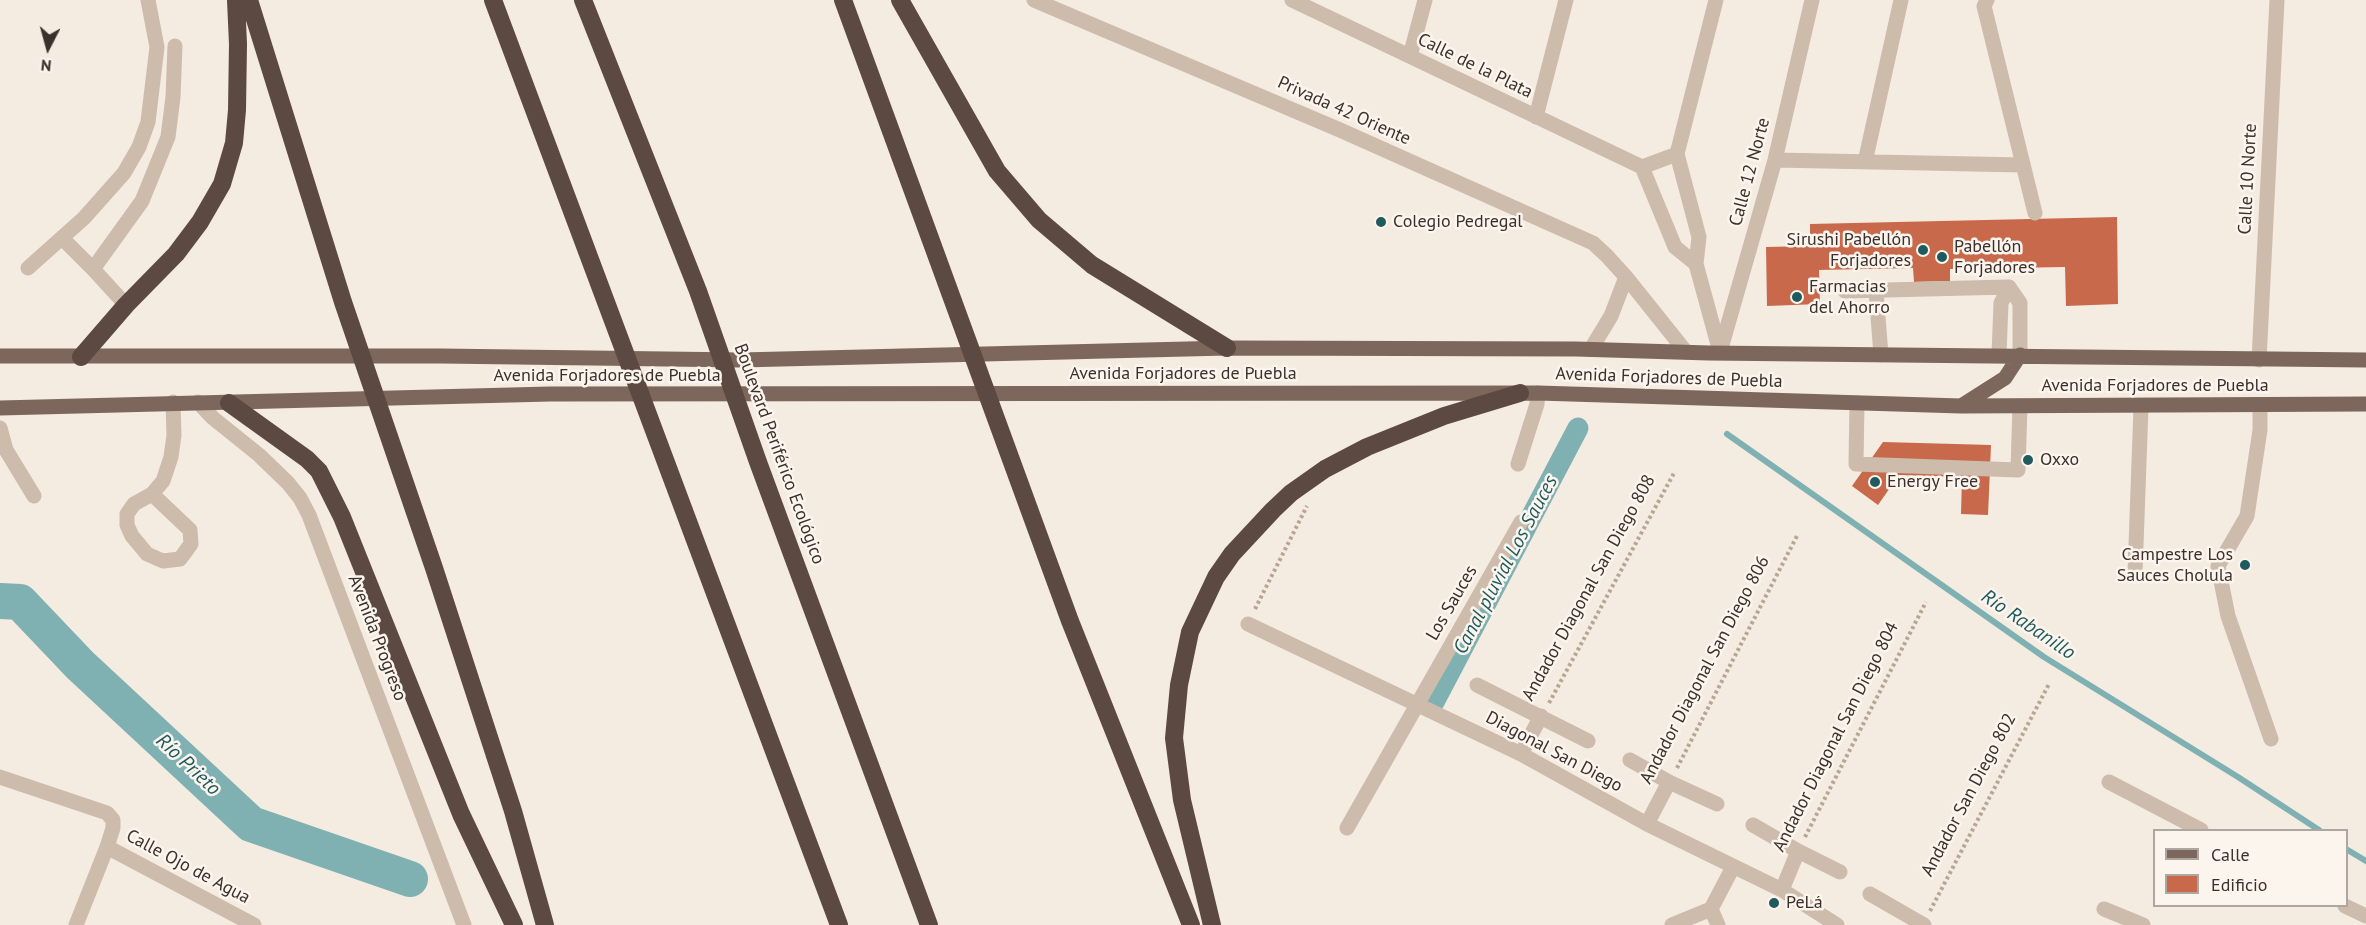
<!DOCTYPE html>
<html>
<head>
<meta charset="utf-8">
<style>
  body { margin:0 }
  #map { position:relative; width:2366px; height:925px; overflow:hidden; background:#f4ebe1; font-family:"PT Sans",sans-serif }
  canvas { display:block }
  .legend { position:absolute; left:2153px; top:829px; width:195px; height:78px; box-sizing:border-box; background:#fbf5ee; border:2px solid #aea6a0; margin:0; padding:8px 10px; list-style:none; font-size:18px; color:#3b302b }
  .legend li { display:flex; align-items:center; gap:12px; height:30px }
  .legend b { width:30px; border:2px solid #aea6a0 }
  .north { position:absolute; left:18px; top:18px; width:60px; height:60px; -webkit-text-stroke:4px #fbf5ee; paint-order:stroke; rotate:186deg; font-size:16px; font-weight:700; line-height:24px; text-align:center; color:#3b302b }
  .north::after { content:''; display:block; margin:auto; width:21px; height:27px; background:#3b302b; clip-path:polygon(50% 0,100% 100%,50% 72%,0 100%) }
</style>
</head>
<body>
<div id="map">
<canvas width="2366" height="925"></canvas>
<ul class="legend">
<li><b style="height:8px;background:#7d675c"></b>Calle</li>
<li><b style="height:16px;background:#c8694b"></b>Edificio</li>
</ul>
<div class="north">N</div>
</div>
<script>
const context = document.querySelector('canvas').getContext('2d');
context.lineJoin = 'round';
const toPath = rows => new Path2D(rows.map(r => 'M' + r).join(''));
function strokePath(path, color, width, dash) { context.strokeStyle = color; context.lineWidth = width; context.lineCap = dash ? 'butt' : 'round'; context.setLineDash(dash || []); context.stroke(path); }
function fillPath(path, color) { context.fillStyle = color; context.fill(path, 'evenodd'); }
function write(font, color, halo, rows, align = 'center') {
  context.font = font + ' "PT Sans",sans-serif'; context.lineWidth = 5; context.setLineDash([]); context.textBaseline = 'middle'; context.strokeStyle = halo; context.fillStyle = color; for (const [text, x, y, turn = 0] of rows) {
    context.save(); context.translate(x, y); context.rotate((+turn || 0) * Math.PI / 180); context.textAlign = isNaN(turn) ? turn : align; if (halo) context.strokeText(text, 0, 0); context.fillText(text, 0, 0); context.restore();
  }
}
const stream = toPath([
  [1727,434,2044,657,2238,777,2319,830],
  [2346,849,2366,861]
]);
const canal = toPath([
  [1434,702,1578,428]
]);
const river = toPath([
  [0,601,20,602,80,665,251,824,410,879]
]);
const building = toPath([
  [2117,217,2118,304,2066,306,2065,267,1950,269,1950,281,1914,282,1913,268,1819,270,1820,304,1767,306,1766,247,1810,246,1810,224],
  [1883,442,1991,445,1988,515,1961,514,1962,477,1899,475,1878,505,1852,486]
]);
const path = toPath([
  [1255,609,1307,506],
  [1549,703,1674,473],
  [1677,768,1798,534],
  [1805,837,1926,602],
  [1930,911,2049,684]
]);
const minor = toPath([
  [1034,0,1340,130,1593,243,1607,256,1626,277,1686,352],
  [1292,0,1642,167],
  [1716,0,1677,154,1699,237,1696,264,1720,352],
  [1987,0,1984,6,2035,213],
  [1410,56,1425,0],
  [1536,117,1566,0],
  [1775,160,2023,165],
  [1865,162,1901,0],
  [1642,167,1675,247,1696,264],
  [1642,167,1677,154],
  [63,239,93,269],
  [28,268,84,218,124,173,139,147,148,122,157,47,148,0],
  [1845,291,2009,287],
  [1876,291,1881,355],
  [126,305,93,269,142,201,168,137,173,97,175,46],
  [1591,349,1611,316,1626,277],
  [1720,352,1775,160,1812,0],
  [1999,354,2001,303,2009,287,2020,303,2020,355],
  [2259,360,2277,0],
  [198,402,213,418,259,455,288,483,300,498,309,515,464,925],
  [1857,403,1856,464,2018,470,2020,406],
  [2260,405,2260,430,2247,516,2218,566,2228,616,2271,739],
  [0,428,6,450,34,496],
  [1518,464,1537,404,1538,393],
  [152,494,190,530,191,544,180,559,163,561,147,554,132,536,127,525,127,514,134,504,152,494,163,481,171,457,174,435,173,402],
  [2135,573,2141,407],
  [1248,624,1521,754,1647,824,1782,890,1837,925],
  [1477,685,1588,741],
  [1521,754,1541,716],
  [1630,760,1669,782,1717,804],
  [0,777,107,813,113,820,113,828,107,847,76,925],
  [2109,782,2201,830],
  [1647,824,1669,782],
  [1753,825,1798,851,1840,872],
  [1347,828,1521,522],
  [107,847,254,925],
  [1782,890,1798,851],
  [1870,894,1924,925],
  [2345,906,2366,916],
  [2104,909,2143,925],
  [1672,925,1711,909],
  [1718,925,1711,909,1733,867]
]);
const major = toPath([
  [0,356,441,356,741,360,1227,348,1576,349,1709,353,2366,360],
  [1961,406,2005,378,2020,355],
  [0,408,550,394,1538,393,1961,406,2366,404]
]);
const highway = toPath([
  [249,0,343,302,434,568,513,811,545,925],
  [493,0,839,925],
  [583,0,698,291,758,462,929,925],
  [843,0,1070,621,1191,925],
  [900,0,997,171,1039,220,1092,265,1227,348],
  [81,357,126,305,176,254,200,222,222,184,234,143,237,110,238,44,236,0],
  [229,403,307,459,319,471,342,517,461,814,514,925],
  [1212,925,1182,800,1174,738,1179,685,1190,632,1216,577,1232,554,1273,510,1291,493,1325,469,1367,447,1444,416,1520,393]
]);
const markers = [
  [1381,222,6,"#1f5a5e"],
  [1923,250,6,"#1f5a5e"],
  [1942,257,6,"#1f5a5e"],
  [1797,297,6,"#1f5a5e"],
  [2028,460,6,"#1f5a5e"],
  [1875,482,6,"#1f5a5e"],
  [2245,565,6,"#1f5a5e"],
  [1774,903,6,"#1f5a5e"]
];
const streetNames = [
  ["Calle de la Plata",1475,66,26],
  ["Privada 42 Oriente",1344,111,24],
  ["Calle 12 Norte",1750,172,-75],
  ["Calle 10 Norte",2248,179,-87],
  ["Avenida Forjadores de Puebla",1183,374],
  ["Avenida Forjadores de Puebla",607,376],
  ["Avenida Forjadores de Puebla",1669,378,2],
  ["Avenida Forjadores de Puebla",2155,386],
  ["Boulevard Periférico Ecológico",779,454,70],
  ["Andador Diagonal San Diego 808",1589,588,-61],
  ["Los Sauces",1452,603,-60],
  ["Avenida Progreso",377,638,69],
  ["Andador Diagonal San Diego 806",1705,670,-62],
  ["Andador Diagonal San Diego 804",1836,737,-63],
  ["Diagonal San Diego",1554,752,28],
  ["Andador San Diego 802",1969,795,-62],
  ["Calle Ojo de Agua",188,867,28]
];
const poiNames = [
  ["Colegio Pedregal",1393,222],
  ["Sirushi Pabellón",1911,240,"right"],
  ["Forjadores",1911,261,"right"],
  ["Pabellón",1954,247],
  ["Forjadores",1954,268],
  ["Farmacias",1809,287],
  ["del Ahorro",1809,308],
  ["Oxxo",2040,460],
  ["Energy Free",1887,482],
  ["Campestre Los",2233,555,"right"],
  ["Sauces Cholula",2233,576,"right"],
  ["PeLá",1786,903]
];
const waterNames = [
  ["Canal pluvial Los Sauces",1506,565,-62],
  ["Río Rabanillo",2028,625,34],
  ["Río Prieto",188,765,43]
];
strokePath(stream, '#7fb0b2', 6);
strokePath(canal, '#7fb0b2', 21);
strokePath(river, '#7fb0b2', 36);
fillPath(building, '#c8694b');
strokePath(path, '#b9a596', 4, [3, 3]);
strokePath(minor, '#cdbbac', 15);
strokePath(major, '#7d675c', 15);
strokePath(highway, '#5c4a42', 18);
for (const [x, y, r, color] of markers) { const dot = new Path2D(); dot.arc(x, y, r, 0, 2 * Math.PI); context.fillStyle = color; context.fill(dot); strokePath(dot, '#fbf5ee', 2); }
write('18px', '#3b302b', '#fbf5ee', streetNames);
write('18px', '#3b302b', '#fbf5ee', poiNames, 'left');
write('italic 20px', '#1f5a5e', '#fbf5ee', waterNames);
</script>
</body>
</html>
